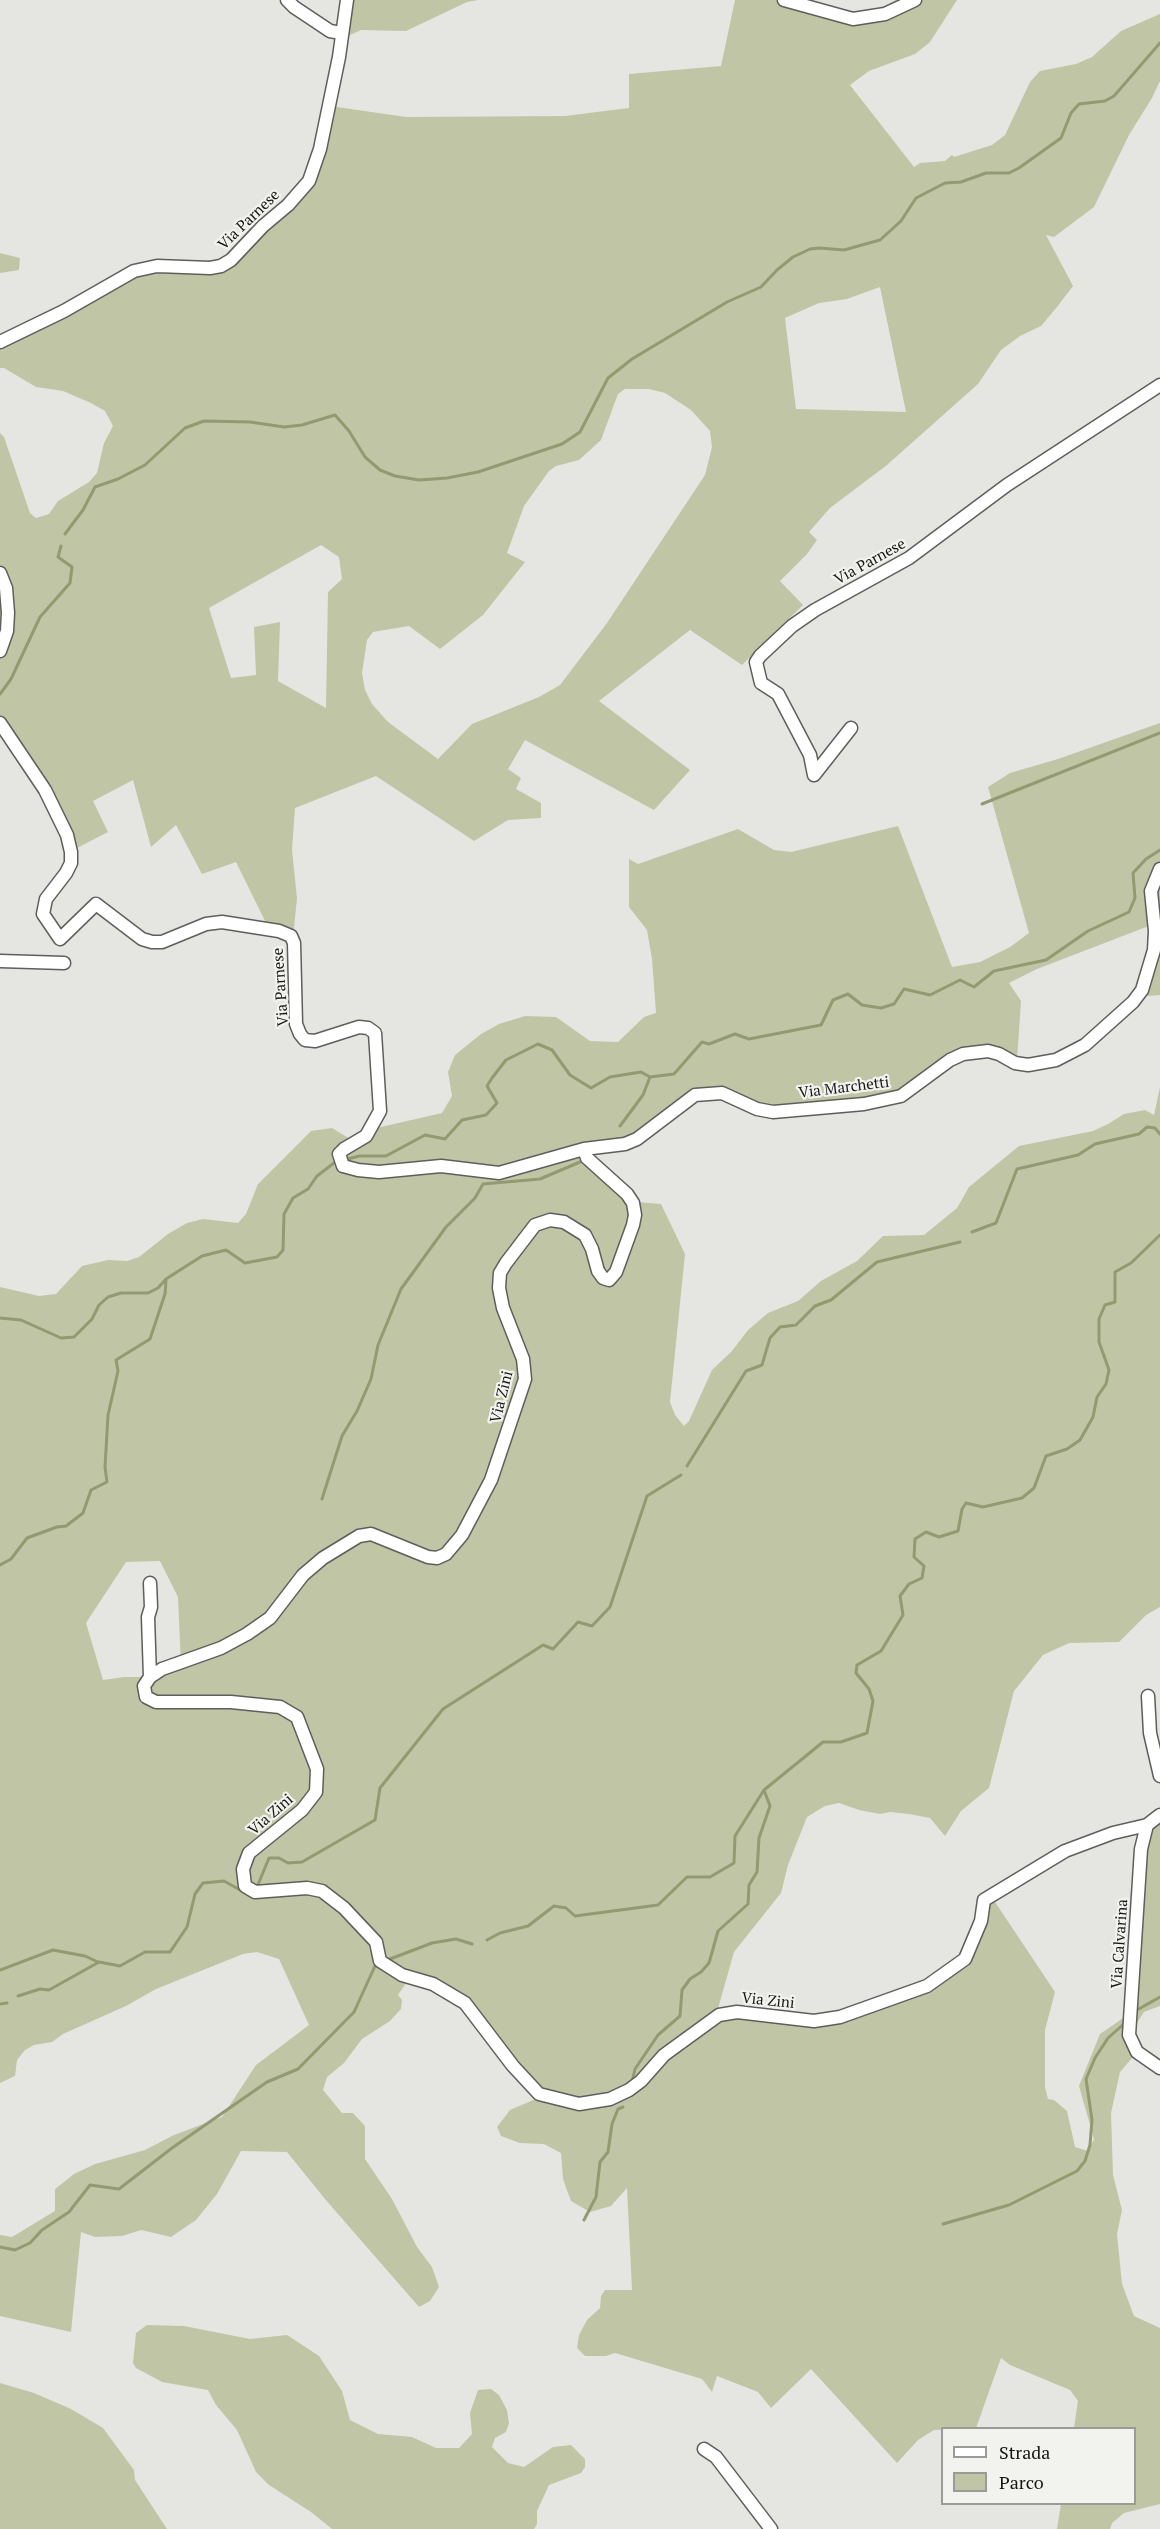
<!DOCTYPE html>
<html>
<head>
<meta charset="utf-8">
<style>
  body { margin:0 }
  #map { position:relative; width:1160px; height:2529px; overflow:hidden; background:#e5e6e1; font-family:"PT Serif",serif }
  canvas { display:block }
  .legend { position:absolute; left:941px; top:2427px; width:195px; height:78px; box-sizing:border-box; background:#f2f3ef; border:2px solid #9a9b98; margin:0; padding:8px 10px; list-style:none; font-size:18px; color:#171716 }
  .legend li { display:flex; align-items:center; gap:12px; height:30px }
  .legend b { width:30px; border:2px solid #9a9b98 }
</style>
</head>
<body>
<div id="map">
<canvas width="1160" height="2529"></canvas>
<ul class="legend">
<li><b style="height:8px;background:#fff"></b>Strada</li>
<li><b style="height:16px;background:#c0c6a5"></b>Parco</li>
</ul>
</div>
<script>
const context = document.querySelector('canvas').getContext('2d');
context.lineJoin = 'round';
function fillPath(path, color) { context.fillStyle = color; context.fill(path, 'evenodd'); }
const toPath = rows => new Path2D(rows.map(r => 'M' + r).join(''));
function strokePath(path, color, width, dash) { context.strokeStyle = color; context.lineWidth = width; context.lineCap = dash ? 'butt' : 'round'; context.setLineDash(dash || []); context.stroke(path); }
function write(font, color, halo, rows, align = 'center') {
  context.font = font + ' "PT Serif",serif'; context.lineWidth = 4.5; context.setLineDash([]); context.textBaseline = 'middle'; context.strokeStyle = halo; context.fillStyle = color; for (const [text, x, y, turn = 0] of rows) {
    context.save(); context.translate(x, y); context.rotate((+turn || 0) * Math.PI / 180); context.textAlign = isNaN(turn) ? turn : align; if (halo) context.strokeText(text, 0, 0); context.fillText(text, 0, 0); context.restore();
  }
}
const green = toPath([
  [352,0,478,0,467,2,406,31,361,30,339,40],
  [735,0,801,0,856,14,872,12,896,0,957,0,930,42,915,54,869,71,850,85,914,167,920,163,945,161,952,155,954,157,992,145,1005,135,1030,82,1040,71,1076,64,1092,57,1121,31,1160,14,1160,81,1152,98,1129,135,1094,207,1054,237,1046,235,1073,286,1057,307,1041,326,1020,336,1001,350,978,384,887,465,830,508,809,532,817,540,807,554,780,581,803,605,742,665,690,630,599,701,690,770,654,810,525,740,508,769,521,778,516,789,541,803,541,818,508,820,474,841,376,776,295,808,292,850,297,898,293,938,268,927,236,862,202,874,176,825,151,847,133,780,93,801,108,832,75,849,0,720,0,433,4,437,30,513,36,518,49,514,58,501,89,482,97,473,104,443,113,426,105,411,91,403,63,391,36,387,4,368,0,368,0,343,132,271,223,265,304,189,330,106,406,117,565,116,629,108,629,74,721,66],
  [880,287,906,412,796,409,785,318,819,303,847,299],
  [625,389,649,389,665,393,691,410,710,431,712,447,705,475,607,623,560,685,539,697,472,724,438,759,388,722,372,704,365,690,362,673,367,640,373,632,409,626,440,649,483,615,525,562,507,553,524,506,549,471,556,466,579,460,601,440,618,394],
  [321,545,339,557,342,579,328,592,326,708,278,681,280,622,254,627,256,675,231,678,209,608],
  [0,253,20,258,19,270,0,273],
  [1160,723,1160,995,1136,997,1145,983,1154,924,1037,969,1009,983,1021,1001,1017,1061,971,1051,895,1096,776,1110,708,1091,646,1131,585,1151,637,1202,661,1204,685,1254,670,1402,675,1415,684,1426,689,1421,712,1370,732,1351,748,1330,768,1313,798,1301,821,1281,857,1261,883,1236,924,1235,957,1208,969,1187,1019,1146,1093,1131,1108,1124,1124,1114,1145,1110,1154,1115,1160,1087,1160,1607,1146,1615,1119,1642,1069,1643,1043,1655,1014,1691,989,1788,961,1811,945,1836,930,1818,909,1814,890,1812,880,1814,859,1810,839,1803,825,1806,807,1817,788,1865,781,1893,734,1952,715,2019,739,2013,813,2020,944,1977,970,1948,976,1915,991,1896,1055,1992,1045,2030,1045,2087,1048,2099,1054,2100,1067,2111,1075,2147,1088,2151,1094,2139,1079,2086,1100,2034,1129,2014,1147,1825,1160,1815,1160,2006,1144,2012,1129,2035,1137,2052,1120,2072,1111,2113,1113,2175,1122,2210,1117,2234,1122,2284,1134,2316,1160,2328,1160,2504,1124,2513,1112,2523,1110,2529,1057,2529,1061,2504,1134,2504,1134,2428,1074,2428,1078,2401,1070,2390,1010,2365,1001,2358,976,2428,934,2430,918,2440,897,2463,811,2369,771,2408,758,2392,717,2376,712,2392,702,2379,615,2353,606,2356,585,2356,577,2348,579,2335,587,2320,600,2308,601,2296,605,2290,632,2290,627,2188,611,2206,590,2212,571,2201,563,2179,561,2153,544,2144,520,2143,501,2136,497,2127,510,2110,545,2095,532,2082,486,2022,411,1976,398,1995,402,2000,401,2009,390,2021,362,2039,344,2063,327,2077,323,2090,342,2113,353,2113,365,2126,365,2159,392,2199,417,2247,432,2267,439,2287,430,2301,419,2307,325,2199,287,2152,241,2151,217,2194,196,2220,171,2237,141,2230,122,2236,95,2237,81,2232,71,2332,0,2316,0,2235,12,2237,55,2211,55,2189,74,2174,95,2164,145,2150,174,2135,222,2117,256,2065,309,2025,279,1959,257,1952,243,1954,156,1989,126,2006,63,2034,52,2042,34,2045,25,2050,17,2060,15,2076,0,2083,0,1287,39,1296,56,1294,82,1266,108,1260,127,1261,139,1257,168,1234,187,1223,203,1219,238,1223,246,1214,258,1184,311,1131,332,1128,355,1142,372,1129,442,1113,452,1096,448,1072,455,1055,481,1034,499,1024,525,1016,556,1017,590,1041,618,1042,644,1017,656,1013,652,959,647,930,629,907,629,859,638,864,738,829,774,850,791,852,898,826,952,967,980,962,1010,947,1029,933,988,787,1010,773,1058,759],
  [160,1561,178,1597,181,1665,143,1677,124,1677,103,1680,86,1623,126,1562],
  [147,2325,184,2326,250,2339,287,2335,319,2356,342,2391,350,2420,378,2434,412,2437,436,2448,459,2448,472,2434,470,2413,478,2390,491,2389,499,2395,507,2410,509,2423,506,2432,495,2438,492,2447,508,2463,524,2467,553,2447,571,2445,585,2459,585,2467,581,2473,549,2485,537,2511,537,2524,534,2529,332,2529,311,2512,269,2485,256,2472,237,2430,216,2405,208,2390,162,2382,136,2368,133,2363,136,2333],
  [0,2383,34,2393,71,2409,103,2428,134,2470,135,2480,167,2529,0,2529]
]);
const stream = toPath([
  [65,534,83,510,95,487,118,479,145,465,185,428,204,421,250,422,284,427,302,425,335,415,349,431,365,457,380,470,395,476,419,480,447,478,478,472,562,444,580,432,608,378,632,359,727,302,761,287,777,270,793,257,810,249,819,248,844,250,880,240,901,221,916,198,945,183,961,182,986,173,1009,173,1019,168,1061,138,1071,113,1079,104,1105,101,1114,96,1160,43],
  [0,694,11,679,40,617,70,583,72,567,58,557,61,546],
  [982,804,1160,733],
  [620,1126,643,1095,650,1077],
  [348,1159,359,1156,386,1156,425,1135,445,1139,462,1120,486,1115,497,1103,487,1086,492,1078,506,1060,538,1044,552,1050,570,1075,591,1088,610,1077,641,1072,650,1077,674,1074,702,1042,709,1044,735,1034,749,1039,821,1025,833,1000,848,994,862,1005,881,1008,894,1004,904,989,930,995,960,980,974,987,994,971,1046,960,1088,931,1129,912,1135,898,1133,873,1146,859,1160,850],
  [972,1232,996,1223,1017,1169,1078,1155,1095,1144,1139,1134,1147,1127,1155,1128,1160,1134],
  [0,1318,21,1320,61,1338,74,1337,92,1319,99,1305,108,1297,121,1293,148,1293,158,1288,166,1279,202,1256,226,1250,245,1263,277,1257,283,1250,284,1214,293,1198,308,1189,317,1176,334,1163],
  [687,1466,746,1371,762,1365,770,1338,780,1327,796,1325,815,1306,831,1300,877,1262,960,1242],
  [322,1499,342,1436,357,1411,371,1379,378,1345,401,1289,446,1227,475,1198,483,1184,540,1179,580,1162],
  [0,1565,11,1559,27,1538,57,1527,66,1526,83,1513,91,1490,107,1482,105,1467,108,1415,118,1371,116,1360,150,1339,165,1294,166,1281],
  [257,1887,269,1858,279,1858,288,1863,302,1862,375,1820,380,1788,443,1709,543,1645,553,1649,578,1622,592,1626,610,1607,647,1496,681,1475],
  [487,1940,500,1933,528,1926,554,1906,566,1908,575,1916,658,1905,687,1877,710,1877,734,1863,735,1836,764,1790],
  [390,1959,432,1943,456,1939,472,1944],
  [0,1970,53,1950,85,1956,98,1962],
  [18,1996,40,1989,49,1990,99,1962,120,1966,145,1952,170,1952,187,1927,195,1894,203,1883,224,1881,242,1891],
  [0,2004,7,2003],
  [1137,2010,1160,1997],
  [632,2082,635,2069,658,2035,680,2016,682,1990,690,1979,701,1972,709,1963,718,1931,748,1904,749,1885,757,1872,759,1838,770,1806,764,1790,823,1742,841,1742,867,1733,873,1701,869,1689,856,1673,857,1665,881,1651,903,1615,900,1596,909,1584,922,1578,924,1566,914,1557,915,1539,926,1532,939,1537,958,1531,962,1509,966,1503,983,1507,1022,1498,1034,1488,1046,1456,1067,1449,1080,1440,1093,1417,1097,1397,1106,1384,1109,1370,1099,1342,1099,1319,1105,1305,1115,1302,1115,1272,1131,1263,1160,1235],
  [584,2220,596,2197,600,2162,608,2152,612,2124,618,2109,623,2107],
  [943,2224,1009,2205,1077,2171,1085,2161,1090,2145,1092,2120,1086,2079,1095,2058,1108,2038,1125,2023],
  [0,2247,15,2250,30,2243,42,2230,69,2212,90,2185,119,2189,172,2148,267,2082,298,2069,354,2012,375,1966]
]);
const minor = toPath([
  [287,0,294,7,330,31,341,33],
  [784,0,853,19,885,14,915,0],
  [0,342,64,311,134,271,157,266,210,268,221,266,231,260,263,226,288,205,309,181,320,149,339,57,347,0],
  [0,573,6,588,8,613,7,631,0,651],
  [0,723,45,790,67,835,71,852,71,863,66,873,46,899,43,914,60,939,96,904,142,939,152,942,162,942,206,924,222,922,279,931,291,936,294,943,296,1024,300,1034,305,1040,315,1041,359,1027,368,1028,375,1033,380,1111,366,1136,344,1149,339,1154,343,1166,358,1170,379,1172,441,1166,499,1173,584,1149,625,1144,637,1139,695,1095,722,1093,757,1109,773,1112,864,1104,901,1096,950,1060,963,1054,988,1051,999,1054,1015,1063,1028,1065,1056,1060,1085,1045,1133,1002,1142,990,1154,950,1155,931,1151,891,1160,869],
  [851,728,814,775,810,755,778,694,761,683,756,662,760,656,792,626,815,610,909,558,1007,485,1160,385],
  [0,961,64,963],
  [584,1149,587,1158,627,1194,633,1203,635,1215,633,1225,616,1272,609,1280,603,1278,598,1271,592,1249,585,1235,564,1222,550,1220,535,1225,506,1263,500,1273,499,1288,503,1308,523,1359,525,1379,491,1480,462,1535,446,1554,437,1558,428,1557,371,1534,359,1536,323,1558,303,1575,270,1618,247,1634,221,1648,162,1669,150,1677,144,1686,146,1697,156,1702,231,1702,280,1707,297,1717,317,1769,316,1792,302,1810,249,1853,243,1869,245,1886,255,1892,307,1888,322,1891,344,1908,376,1942,380,1961,402,1975,433,1984,465,2003,513,2066,539,2094,579,2104,610,2099,629,2090,641,2081,664,2055,719,2015,737,2012,814,2021,840,2017,927,1986,965,1959,981,1921,984,1900,1065,1851,1113,1833,1147,1825],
  [150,1583,151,1607,148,1617,150,1677],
  [1148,1696,1150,1733,1160,1776],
  [1160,1815,1147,1825,1141,1849,1129,2035,1137,2052,1160,2068],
  [704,2449,716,2457,771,2529]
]);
const streetNames = [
  ["Via Parnese",249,220,-44],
  ["Via Parnese",870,562,-29],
  ["Via Parnese",281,987,-94],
  ["Via Marchetti",844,1088,-7],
  ["Via Zini",502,1397,-76],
  ["Via Zini",271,1815,-41],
  ["Via Calvarina",1120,1944,-86],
  ["Via Zini",768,2001,6]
];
fillPath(green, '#c0c6a5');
strokePath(stream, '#939971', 3);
strokePath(minor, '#5e5e5b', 15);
strokePath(minor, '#fff', 12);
write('15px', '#171716', '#f2f3ef', streetNames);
</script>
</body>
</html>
